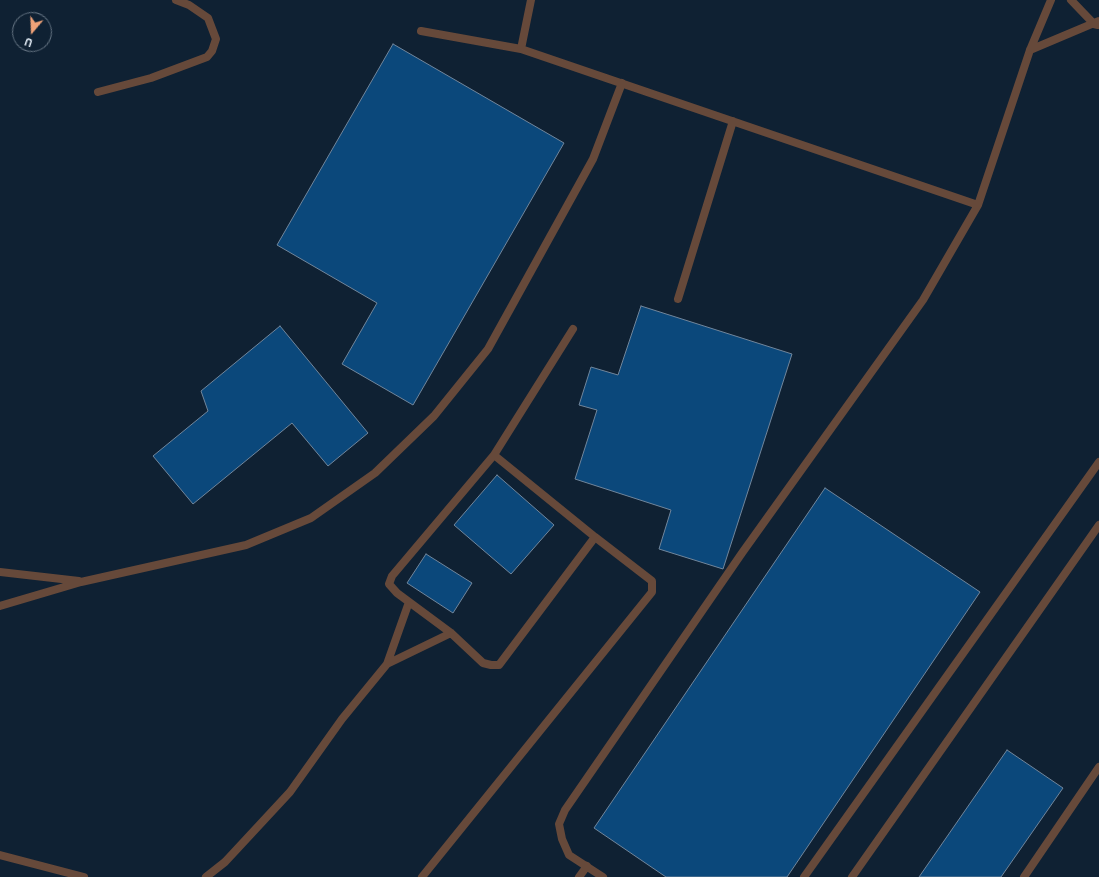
<!DOCTYPE html>
<html>
<head>
<meta charset="utf-8">
<style>
  body { margin:0 }
  #map { position:relative; width:1099px; height:877px; overflow:hidden; background:#0f2133; font-family:"Space Grotesk",sans-serif }
  canvas { display:block }
  .north { position:absolute; left:12px; top:12px; width:40px; height:40px; box-sizing:border-box; background:#0f2133; border:1px solid #677685; border-radius:50%; rotate:199deg; font-size:11px; font-weight:700; line-height:16px; text-align:center; color:#ecf5ff }
  .north::after { content:''; display:block; margin:auto; width:14px; height:18px; background:#f0a278; clip-path:polygon(50% 0,100% 100%,50% 72%,0 100%) }
</style>
</head>
<body>
<div id="map">
<canvas width="1099" height="877"></canvas>
<div class="north">U</div>
</div>
<script>
const context = document.querySelector('canvas').getContext('2d');
context.lineJoin = 'round';
function fillPath(path, color) { context.fillStyle = color; context.fill(path, 'evenodd'); }
const toPath = rows => new Path2D(rows.map(r => 'M' + r).join(''));
function strokePath(path, color, width, dash) { context.strokeStyle = color; context.lineWidth = width; context.lineCap = dash ? 'butt' : 'round'; context.setLineDash(dash || []); context.stroke(path); }
const building = toPath([
  [393,44,564,143,413,405,342,364,377,303,277,245,393,44],
  [641,306,792,354,723,569,659,549,671,510,575,479,597,410,579,405,591,367,618,375,641,306],
  [280,326,368,433,328,466,292,423,193,504,153,456,208,411,201,391,280,326],
  [497,475,554,525,511,574,454,525,497,475],
  [825,488,980,592,787,877,666,877,594,828,825,488],
  [426,554,472,583,453,613,407,583,426,554],
  [1007,750,1063,788,1001,877,919,877,1007,750]
]);
const lane = toPath([
  [1071,0,1094,24,1098,25],
  [421,31,521,49,978,205],
  [521,49,531,0],
  [1030,50,1099,21],
  [98,92,151,78,207,57,212,51,216,39,208,18,189,5,176,0],
  [678,299,733,121],
  [494,455,595,537,499,665,491,665,483,663,451,633,397,593,389,584,392,576,494,455],
  [494,455,573,329],
  [0,572,79,581],
  [0,606,81,582,246,545,311,518,375,473,434,416,488,349,593,159,622,83],
  [387,664,451,633],
  [0,855,84,877],
  [206,877,225,862,290,792,342,719,387,664,409,602],
  [422,877,652,592,652,581,595,537],
  [579,877,587,866],
  [603,877,569,855,562,839,559,824,565,810,742,553,923,300,978,205,1030,50,1051,0],
  [804,877,1099,462],
  [852,877,1099,525],
  [1024,877,1099,767]
]);
fillPath(building, '#0b487b');
strokePath(building, '#71869c', 1);
strokePath(lane, '#66493a', 8);
</script>
</body>
</html>
